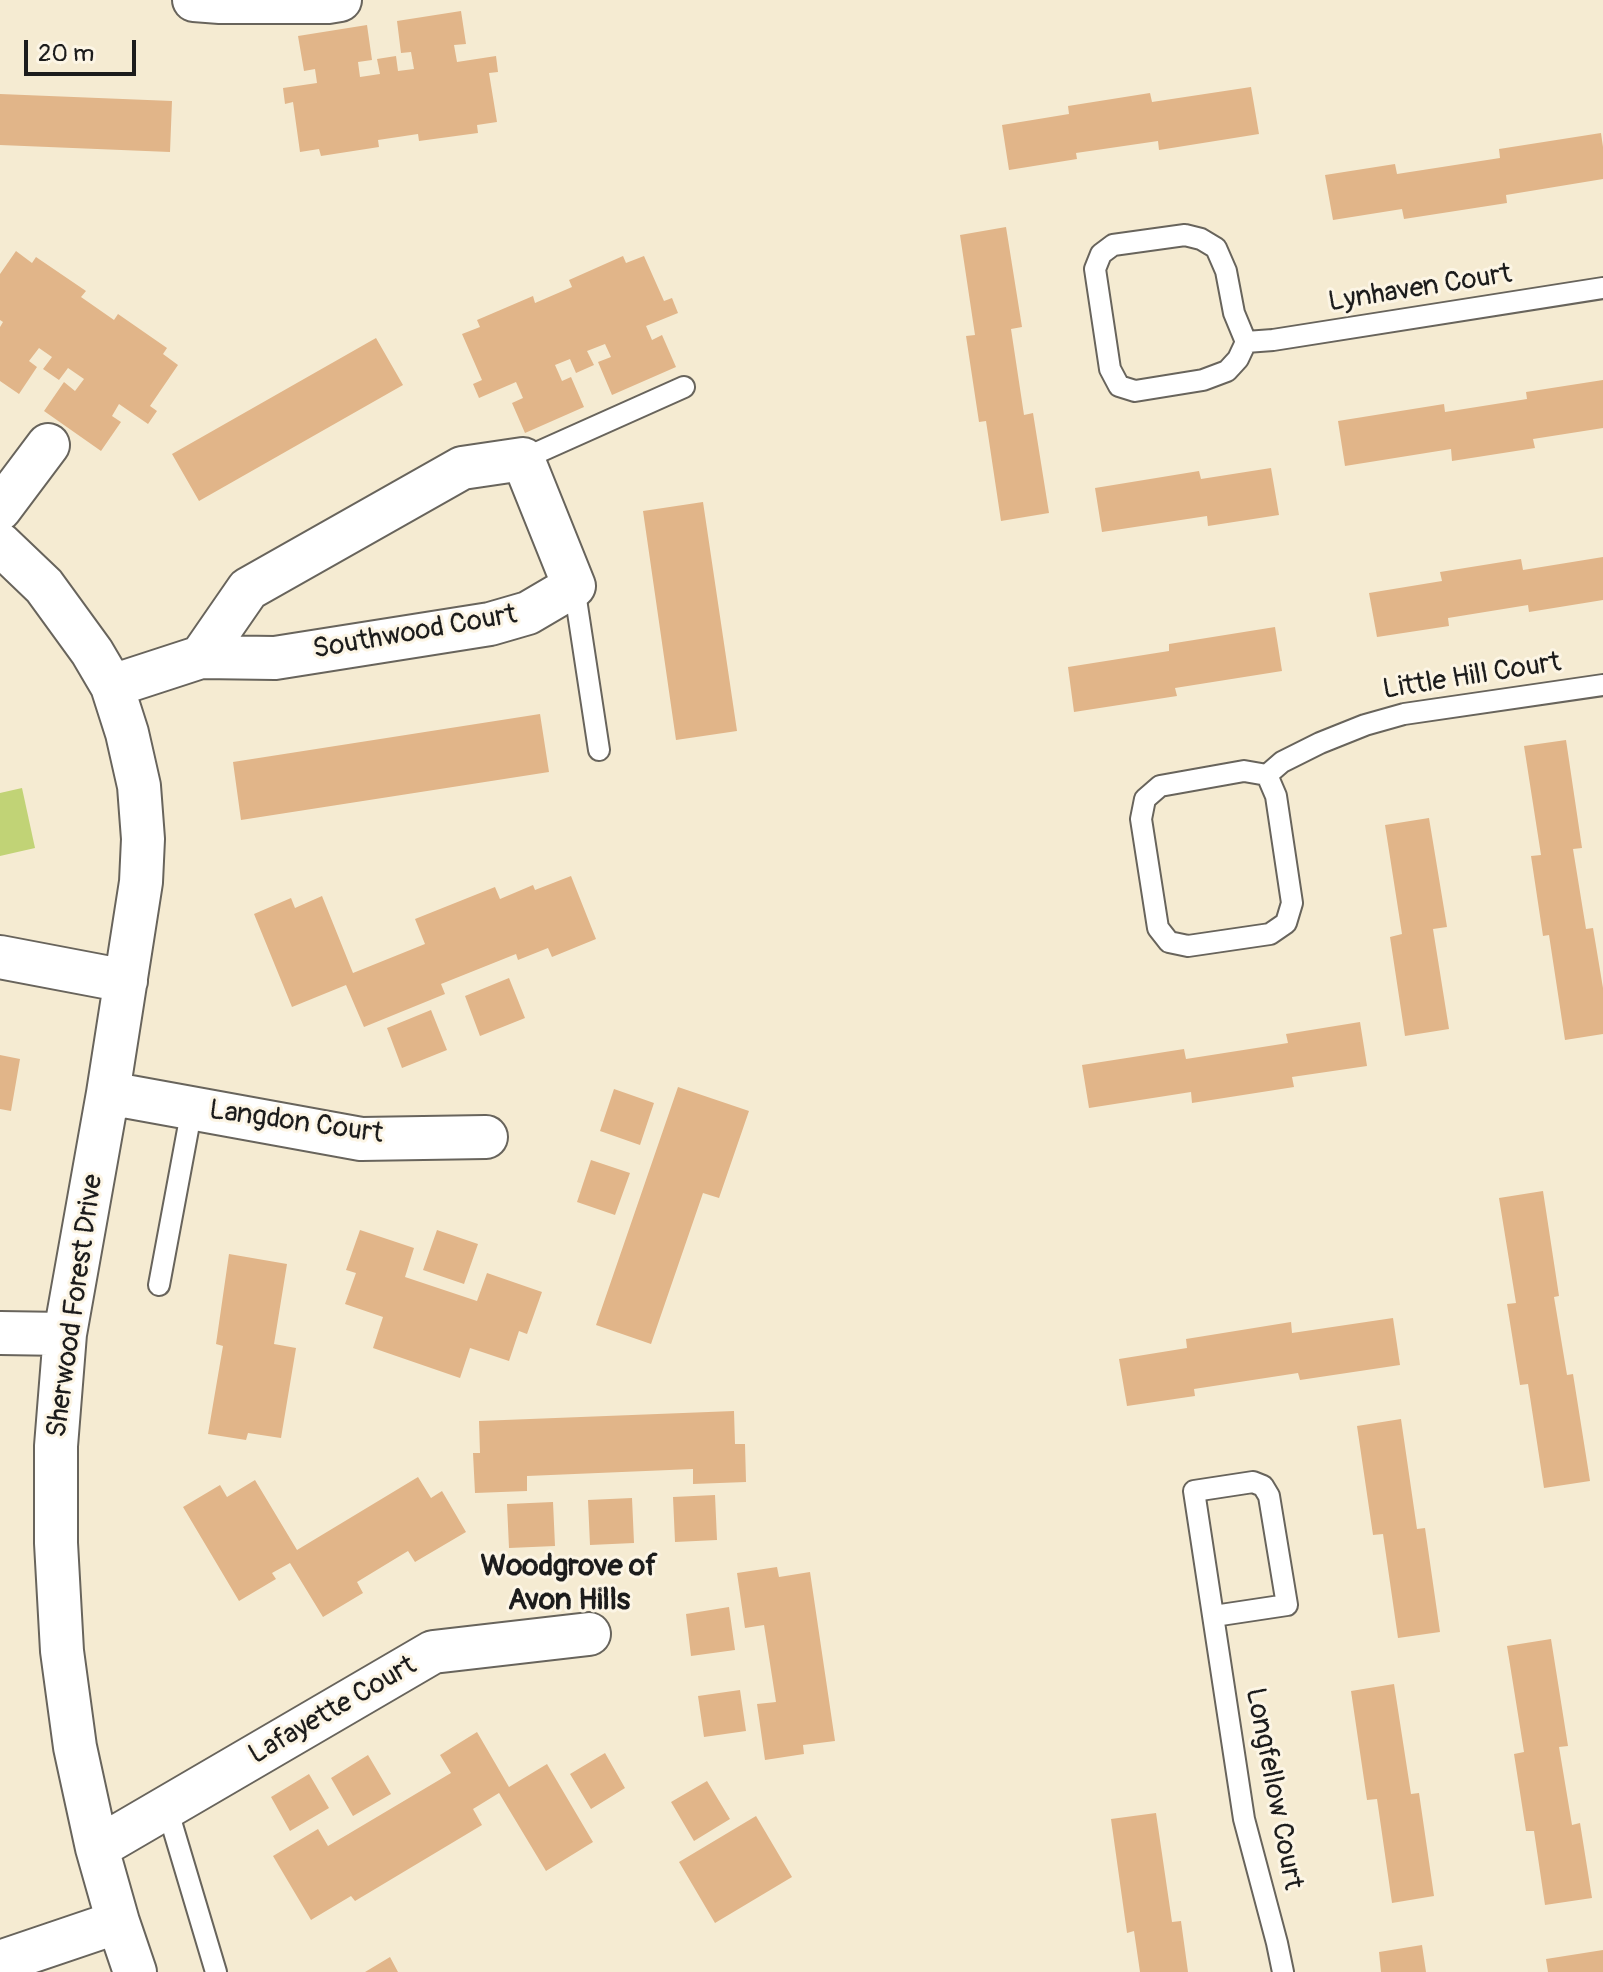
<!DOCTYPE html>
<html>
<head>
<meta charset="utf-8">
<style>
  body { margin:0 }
  #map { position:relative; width:1603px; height:1972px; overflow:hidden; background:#f5ebd2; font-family:Pangolin,sans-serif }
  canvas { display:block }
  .scale { position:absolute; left:24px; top:40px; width:112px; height:36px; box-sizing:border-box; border:4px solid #1c1c1c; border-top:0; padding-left:10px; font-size:24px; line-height:28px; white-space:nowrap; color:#1c1c1c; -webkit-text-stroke:6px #fcf5e5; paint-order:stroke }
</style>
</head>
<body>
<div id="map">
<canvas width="1603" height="1972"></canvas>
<div class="scale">20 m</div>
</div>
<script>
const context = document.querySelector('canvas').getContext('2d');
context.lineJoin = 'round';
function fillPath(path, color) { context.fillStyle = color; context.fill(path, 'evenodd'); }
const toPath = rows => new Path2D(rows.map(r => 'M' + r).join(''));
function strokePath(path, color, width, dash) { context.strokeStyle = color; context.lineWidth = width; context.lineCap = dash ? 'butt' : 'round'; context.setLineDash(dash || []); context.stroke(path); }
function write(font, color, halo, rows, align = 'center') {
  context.font = font + ' Pangolin,sans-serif'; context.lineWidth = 6; context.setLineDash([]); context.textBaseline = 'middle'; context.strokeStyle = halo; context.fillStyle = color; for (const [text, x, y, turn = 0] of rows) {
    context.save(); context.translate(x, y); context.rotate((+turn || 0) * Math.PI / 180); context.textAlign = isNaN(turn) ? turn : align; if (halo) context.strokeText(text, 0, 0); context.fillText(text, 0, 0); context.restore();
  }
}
const green = toPath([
  [22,788,35,848,0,856,0,793]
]);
const building = toPath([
  [461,11,466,44,454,45,457,62,496,56,498,72,489,73,497,122,477,125,478,133,419,141,418,134,378,140,379,147,321,156,319,149,300,152,293,102,285,104,283,88,317,83,315,69,304,71,298,36,367,25,372,60,358,62,360,77,380,74,377,59,396,56,398,71,414,69,411,52,401,53,397,21],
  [1251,87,1259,134,1159,150,1158,141,1076,153,1077,159,1009,170,1002,125,1069,114,1068,106,1150,93,1152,102],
  [0,94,172,101,170,152,0,145],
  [1601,133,1603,147,1603,179,1506,195,1507,203,1404,219,1402,209,1333,220,1325,175,1395,164,1397,174,1500,158,1499,149],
  [1006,227,1022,327,1011,329,1024,415,1033,413,1049,513,1001,521,986,421,979,422,966,336,975,335,960,235],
  [16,251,32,263,36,257,86,291,81,297,114,320,118,314,167,348,163,354,178,365,150,406,157,411,148,424,119,404,112,416,121,422,101,451,44,411,64,382,75,391,84,379,68,368,59,380,43,369,52,357,39,348,29,361,37,367,19,394,0,381,0,327,3,322,0,320,0,274],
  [623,256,626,263,644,256,664,301,672,298,678,313,646,326,652,340,662,335,676,367,612,395,598,362,611,357,605,344,587,351,594,365,576,373,570,359,555,365,562,381,571,377,584,407,525,433,512,403,523,398,516,382,479,398,473,384,482,380,462,334,480,327,477,320,533,296,535,303,572,287,569,280],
  [376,338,403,385,199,501,172,454],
  [1603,380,1603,428,1533,439,1535,448,1452,461,1451,449,1345,466,1338,421,1444,404,1445,412,1527,399,1526,392],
  [1271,468,1279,515,1208,526,1207,516,1102,532,1095,488,1199,471,1201,479],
  [703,502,737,731,676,740,643,511],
  [1603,557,1603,600,1529,612,1528,605,1448,618,1449,626,1377,637,1369,593,1442,581,1440,572,1521,559,1523,570],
  [1275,627,1282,671,1175,688,1177,696,1074,712,1068,667,1169,651,1169,644],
  [540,714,549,772,241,820,233,762],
  [1566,740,1582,848,1573,849,1586,929,1593,928,1603,988,1603,1034,1565,1040,1549,935,1543,936,1531,856,1541,855,1524,746],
  [1429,818,1447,927,1433,929,1449,1029,1405,1036,1390,937,1402,934,1385,825],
  [571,876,596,939,552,957,548,948,518,960,516,954,441,984,445,994,364,1027,346,985,292,1007,254,914,291,898,295,908,322,896,353,973,425,944,415,919,495,887,500,899,533,885,535,890],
  [509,978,525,1018,480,1036,465,996],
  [431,1010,447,1050,402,1068,387,1028],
  [1360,1022,1367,1066,1292,1077,1294,1087,1192,1103,1191,1092,1089,1108,1082,1065,1184,1049,1186,1059,1288,1043,1286,1034],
  [0,1055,20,1059,11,1111,0,1109],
  [678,1087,749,1111,719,1198,703,1193,651,1344,596,1325],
  [614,1089,654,1103,640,1145,600,1131],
  [591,1160,630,1173,615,1215,577,1202],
  [1543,1191,1559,1296,1554,1297,1567,1375,1573,1374,1590,1481,1544,1488,1528,1384,1520,1385,1507,1304,1516,1303,1499,1198],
  [360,1230,414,1248,405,1277,477,1301,487,1273,542,1292,527,1334,519,1331,509,1361,470,1348,460,1378,373,1348,383,1317,345,1304,356,1273,346,1270],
  [437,1230,478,1244,464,1284,423,1270],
  [229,1254,287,1264,274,1344,296,1348,281,1438,248,1433,246,1440,208,1434,223,1346,216,1344],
  [1393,1318,1400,1365,1300,1380,1298,1373,1194,1389,1195,1396,1127,1406,1119,1359,1187,1348,1186,1339,1291,1322,1292,1333],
  [734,1411,735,1444,745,1444,746,1482,693,1484,693,1469,527,1476,527,1491,475,1493,473,1453,480,1453,479,1421],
  [1401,1419,1417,1529,1425,1528,1440,1632,1398,1638,1383,1534,1373,1535,1357,1426],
  [418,1477,431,1498,442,1491,466,1532,415,1562,408,1551,357,1582,363,1593,323,1617,290,1563,272,1573,276,1579,239,1601,183,1507,220,1485,227,1497,255,1480,297,1550],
  [715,1495,717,1540,675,1542,673,1497],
  [632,1498,634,1543,590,1545,588,1500],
  [553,1502,555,1546,509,1548,507,1504],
  [777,1567,779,1577,810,1572,835,1741,803,1745,804,1754,765,1760,757,1704,776,1702,764,1625,745,1628,737,1573],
  [729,1607,735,1650,691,1656,686,1614],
  [1551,1639,1568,1746,1559,1747,1572,1825,1580,1823,1592,1898,1545,1905,1534,1831,1526,1831,1514,1754,1524,1752,1507,1646],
  [1394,1684,1411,1794,1419,1793,1434,1896,1392,1903,1377,1799,1367,1800,1351,1691],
  [740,1690,746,1731,704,1737,698,1696],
  [477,1732,509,1787,547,1764,593,1842,546,1871,499,1793,473,1809,482,1825,355,1901,351,1896,311,1920,273,1856,318,1829,328,1846,451,1773,440,1755],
  [605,1753,625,1788,591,1809,570,1774],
  [368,1755,391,1794,353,1816,331,1778],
  [309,1774,329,1808,290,1831,271,1797],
  [707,1781,730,1819,694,1841,671,1802],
  [1156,1813,1172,1922,1181,1921,1188,1972,1140,1972,1134,1931,1127,1933,1111,1819],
  [756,1816,792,1877,715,1923,679,1862],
  [1422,1945,1426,1972,1381,1972,1379,1952],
  [1603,1950,1603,1972,1548,1972,1546,1959],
  [390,1957,398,1972,365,1972]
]);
const lane = toPath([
  [1185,235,1201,239,1216,248,1226,271,1234,313,1246,342,1238,359,1227,371,1203,380,1135,391,1119,386,1110,369,1095,269,1101,254,1113,245,1185,235],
  [1246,342,1273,340,1603,288],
  [523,459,684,387],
  [574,586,599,750],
  [1267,775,1276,796,1292,903,1286,923,1270,934,1188,946,1169,942,1158,928,1141,819,1145,799,1160,786,1244,771,1267,775,1282,762,1320,743,1365,725,1404,714,1603,685],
  [159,1285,192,1108],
  [1214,1616,1287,1605,1269,1496,1263,1486,1253,1482,1194,1491,1244,1819,1277,1943,1283,1972],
  [167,1808,216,1972]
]);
const street = toPath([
  [194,0,220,2,328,2,340,0],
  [0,509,48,445],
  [0,544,44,586,92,652,112,686,127,733,139,786,143,839,141,882,108,1093,65,1334,56,1446,56,1543,62,1651,75,1747,97,1848,118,1922,135,1972],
  [112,686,201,657,248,589,462,468,523,459,574,586,528,613,490,624,275,658,201,657],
  [0,957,126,981],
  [108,1093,361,1139,486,1137],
  [0,1333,65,1334],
  [97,1848,433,1652,589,1634],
  [0,1962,118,1922]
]);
const streetNames = [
  ["Lynhaven Court",1420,289,-9],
  ["Southwood Court",415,633,-10],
  ["Little Hill Court",1472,677,-9],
  ["Langdon Court",296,1123,8],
  ["Sherwood Forest Drive",76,1306,-82],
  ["Lafayette Court",333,1711,-30],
  ["Longfellow Court",1273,1789,79]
];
const neighbourhoodNames = [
  ["Woodgrove of",569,1567],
  ["Avon Hills",569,1601]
];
fillPath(green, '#c1d376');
fillPath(building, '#e1b589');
strokePath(lane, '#68645c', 24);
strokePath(street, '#68645c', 46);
strokePath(lane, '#fff', 20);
strokePath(street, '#fff', 42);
write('28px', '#1c1c1c', '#fcf5e5', streetNames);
write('bold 30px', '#1c1c1c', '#fcf5e5', neighbourhoodNames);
</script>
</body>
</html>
